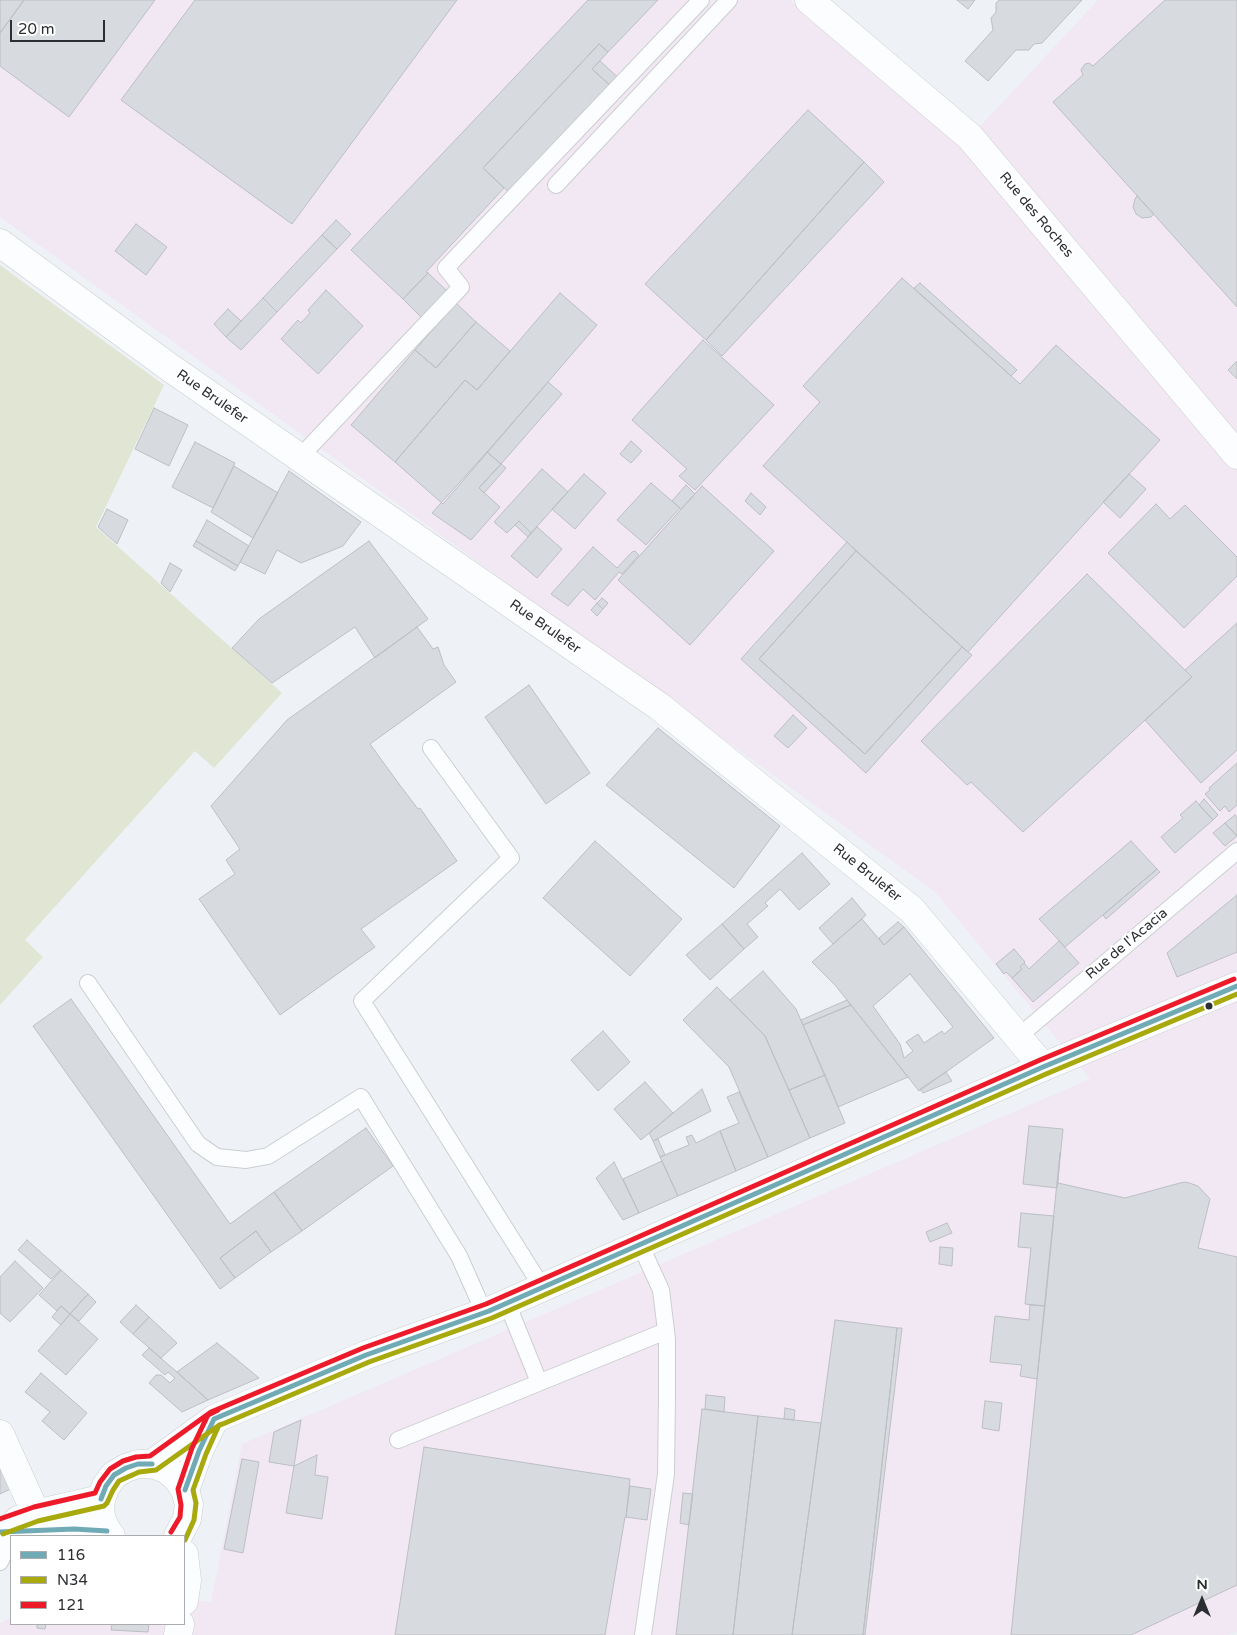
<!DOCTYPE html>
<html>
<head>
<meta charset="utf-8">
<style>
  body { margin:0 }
  #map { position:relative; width:1237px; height:1635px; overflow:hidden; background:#eef2f6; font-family:"Varela Round",sans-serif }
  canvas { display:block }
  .legend { position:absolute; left:10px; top:1535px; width:175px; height:90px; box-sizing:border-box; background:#fff; border:1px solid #abacad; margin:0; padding:6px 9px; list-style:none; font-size:15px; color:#2c2f32 }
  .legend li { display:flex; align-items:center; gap:10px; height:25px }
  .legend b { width:25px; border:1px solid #abacad }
  .north { position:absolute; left:1177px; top:1575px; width:50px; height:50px; -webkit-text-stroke:4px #fff; paint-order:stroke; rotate:0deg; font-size:14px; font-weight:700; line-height:20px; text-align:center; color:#2c2f32 }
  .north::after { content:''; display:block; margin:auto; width:18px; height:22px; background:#2c2f32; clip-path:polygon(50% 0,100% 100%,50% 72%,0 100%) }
  .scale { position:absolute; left:10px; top:20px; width:95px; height:22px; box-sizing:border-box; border:2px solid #2c2f32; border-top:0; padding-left:6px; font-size:15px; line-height:18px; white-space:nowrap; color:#2c2f32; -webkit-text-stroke:4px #fff; paint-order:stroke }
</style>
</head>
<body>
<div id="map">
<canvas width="1237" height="1635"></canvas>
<ul class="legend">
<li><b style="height:6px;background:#70aab4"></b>116</li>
<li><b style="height:6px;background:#a8a90c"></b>N34</li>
<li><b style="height:6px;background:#ed1b2a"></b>121</li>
</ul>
<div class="north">N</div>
<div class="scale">20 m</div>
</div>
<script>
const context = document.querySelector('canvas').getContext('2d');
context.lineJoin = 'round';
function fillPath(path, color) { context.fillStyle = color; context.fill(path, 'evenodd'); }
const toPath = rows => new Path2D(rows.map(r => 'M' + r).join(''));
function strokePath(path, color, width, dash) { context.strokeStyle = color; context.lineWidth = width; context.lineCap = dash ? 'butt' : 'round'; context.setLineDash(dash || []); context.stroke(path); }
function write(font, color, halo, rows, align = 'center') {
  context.font = font + ' "Varela Round",sans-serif'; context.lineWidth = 4.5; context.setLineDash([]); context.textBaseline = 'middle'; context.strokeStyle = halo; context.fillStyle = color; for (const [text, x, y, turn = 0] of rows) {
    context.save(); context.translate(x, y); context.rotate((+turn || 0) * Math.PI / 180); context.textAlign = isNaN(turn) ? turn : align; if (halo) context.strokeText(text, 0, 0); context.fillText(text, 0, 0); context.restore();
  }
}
const industrial = toPath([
  [0,0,790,0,963,142,970,137,1098,0,1237,0,1237,1632,1227,1635,0,1635,0,1623,11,1617,11,1624,184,1624,184,1599,211,1602,242,1444,1090,1079,935,892,0,217]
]);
const green = toPath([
  [0,265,164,385,96,527,282,693,214,768,195,751,25,940,43,957,0,1005]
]);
const building = toPath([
  [0,0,24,0,0,33,0,0],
  [24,0,155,0,69,117,0,66,0,33,24,0],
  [195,0,457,0,292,224,121,100,195,0],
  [588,0,658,0,608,52,599,44,483,168,504,188,426,272,428,273,403,299,351,250,588,0],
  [957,0,975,0,968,9,957,0],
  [999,0,1082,0,1042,43,1034,44,1029,50,1016,50,988,81,965,61,993,30,991,18,996,12,996,3,999,0],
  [1165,0,1237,0,1237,307,1053,102,1083,75,1081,70,1085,64,1089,63,1093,66,1165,0],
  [599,44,608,52,592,69,614,89,513,196,483,168,599,44],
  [600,61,622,81,614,89,592,69,600,61],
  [808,110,864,162,706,340,645,284,808,110],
  [864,162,884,182,722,356,706,340,864,162],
  [1137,196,1154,214,1151,217,1142,218,1136,214,1133,207,1135,199,1137,196],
  [336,220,351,234,337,249,322,235,336,220],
  [136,224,167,247,146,275,115,251,136,224],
  [322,235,337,249,277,312,263,298,322,235],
  [428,273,448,292,423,319,403,299,428,273],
  [902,278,1020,384,1056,345,1160,440,968,652,763,466,820,402,803,386,902,278],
  [920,283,1017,370,1011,376,914,288,920,283],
  [326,290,363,326,318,374,281,339,298,320,301,323,310,313,308,310,326,290],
  [560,293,597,325,443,504,395,462,465,380,477,390,560,293],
  [263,298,277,312,241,350,226,337,263,298],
  [456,303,476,322,436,368,415,350,456,303],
  [228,309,241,321,226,337,214,324,228,309],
  [476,322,510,351,477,390,465,380,395,462,351,425,415,350,436,368,476,322],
  [703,340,774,405,695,490,679,476,687,469,632,420,703,340],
  [1236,362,1237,362,1237,379,1228,370,1236,362],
  [548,382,562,394,501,464,487,452,548,382],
  [154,408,188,425,169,466,135,449,154,408],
  [631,441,642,451,631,463,620,454,631,441],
  [195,442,235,463,213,508,172,487,195,442],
  [487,452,501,464,479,488,500,507,471,540,432,513,487,452],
  [501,464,506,468,484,493,479,488,501,464],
  [234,466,278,493,253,538,211,512,234,466],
  [542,469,568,492,531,533,519,521,507,533,494,522,542,469],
  [289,471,361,522,343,546,301,563,277,550,265,574,240,562,289,471],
  [584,474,606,493,575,529,552,509,584,474],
  [1129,474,1146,489,1120,518,1103,502,1129,474],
  [651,483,680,508,646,545,617,520,651,483],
  [686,485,695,494,681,509,672,501,686,485],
  [702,486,774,551,690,645,618,580,702,486],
  [751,493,766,507,760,515,745,501,751,493],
  [1156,504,1170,519,1185,505,1237,557,1237,576,1184,628,1108,553,1156,504],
  [107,509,128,520,117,544,98,527,107,509],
  [207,520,249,546,238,566,196,541,207,520],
  [519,521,531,533,528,537,515,525,519,521],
  [537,527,562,549,537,578,511,556,537,527],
  [196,541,238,566,235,571,193,546,196,541],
  [369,541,428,619,417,627,375,658,355,627,272,683,232,648,259,619,369,541],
  [847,542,856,551,759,659,865,754,962,647,972,655,866,773,741,659,847,542],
  [593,547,617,568,632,552,635,551,639,555,622,574,619,572,595,600,583,589,568,606,551,594,593,547],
  [856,551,962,647,865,754,759,659,856,551],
  [170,563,182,570,170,592,161,583,170,563],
  [1087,574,1192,677,1023,832,971,782,967,785,921,741,1087,574],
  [602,598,608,603,603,609,597,603,602,598],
  [597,603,603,609,597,616,591,610,597,603],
  [1237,623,1237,750,1201,783,1145,720,1192,677,1185,670,1237,623],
  [417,627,433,649,438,647,444,665,456,682,370,744,399,784,418,809,420,808,457,861,361,929,375,947,280,1015,199,899,235,874,226,860,240,849,211,806,287,720,417,627],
  [529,685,590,773,546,804,485,717,529,685],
  [793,715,807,728,788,748,774,736,793,715],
  [658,728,780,826,734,888,606,785,658,728],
  [1237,763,1237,805,1229,812,1225,806,1220,811,1205,794,1210,790,1209,788,1237,763],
  [1204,799,1218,815,1213,820,1199,805,1204,799],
  [1196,801,1213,820,1175,853,1161,837,1183,818,1180,815,1196,801],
  [1235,815,1237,818,1237,836,1225,823,1235,815],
  [1225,823,1237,836,1225,846,1213,833,1225,823],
  [595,841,682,919,630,976,543,898,595,841],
  [1131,841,1157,869,1065,947,1039,919,1131,841],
  [802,853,830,884,799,910,780,889,765,903,768,906,747,924,758,937,744,949,722,924,802,853],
  [1157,869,1160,872,1106,919,1103,915,1157,869],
  [1237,895,1237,952,1177,977,1167,953,1237,895],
  [852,898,866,915,833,944,819,928,852,898],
  [862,919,884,945,904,927,994,1038,919,1091,835,985,812,962,862,919],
  [910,974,953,1027,944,1034,942,1031,924,1043,918,1034,906,1042,913,1051,904,1058,900,1044,873,1006,910,974],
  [898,922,904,927,884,945,879,938,898,922],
  [722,924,744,949,710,980,686,955,722,924],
  [1059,941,1079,963,1033,1002,1012,978,1022,969,1020,967,1024,963,1029,969,1059,941],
  [1014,949,1025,962,1020,967,1022,969,1012,978,1006,972,1004,974,996,964,1014,949],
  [763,971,796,1009,825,1075,789,1090,765,1036,730,1000,763,971],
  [717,987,765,1036,810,1138,768,1157,729,1067,683,1020,717,987],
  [71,999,230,1224,274,1192,302,1231,271,1252,256,1231,220,1258,235,1278,220,1289,33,1026,71,999],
  [847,1000,851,1005,803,1025,801,1020,847,1000],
  [851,1005,908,1077,838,1107,803,1025,851,1005],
  [603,1031,630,1062,598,1091,571,1060,603,1031],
  [946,1072,952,1081,923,1093,920,1089,946,1072],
  [825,1075,845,1123,810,1138,789,1090,825,1075],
  [645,1082,673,1113,641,1140,614,1109,645,1082],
  [702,1089,711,1111,653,1141,649,1133,702,1089],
  [739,1092,768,1157,736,1171,720,1131,739,1123,727,1097,739,1092],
  [1029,1126,1063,1129,1057,1188,1023,1184,1029,1126],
  [366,1128,393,1166,302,1231,274,1192,366,1128],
  [720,1131,736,1171,678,1196,660,1157,689,1145,686,1137,692,1135,696,1143,720,1131],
  [658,1139,665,1155,660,1157,653,1141,658,1139],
  [1060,1153,1058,1183,1125,1198,1180,1183,1186,1182,1198,1186,1210,1199,1198,1248,1237,1257,1237,1585,1131,1635,1011,1635,1060,1153],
  [662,1161,678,1196,639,1213,623,1179,662,1161],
  [614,1162,639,1213,623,1220,596,1178,614,1162],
  [1021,1213,1054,1216,1045,1306,1025,1304,1031,1248,1018,1247,1021,1213],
  [947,1223,952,1233,930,1242,926,1232,947,1223],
  [256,1231,271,1252,235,1278,220,1258,256,1231],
  [27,1240,61,1270,51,1279,18,1250,27,1240],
  [940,1247,953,1248,952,1266,939,1264,940,1247],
  [15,1261,43,1288,10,1322,0,1313,0,1277,15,1261],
  [61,1270,88,1294,70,1314,61,1306,57,1311,39,1295,61,1270],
  [88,1294,96,1302,79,1321,70,1314,88,1294],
  [136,1305,149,1317,133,1334,120,1322,136,1305],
  [1030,1305,1045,1306,1037,1379,1020,1376,1022,1365,990,1362,995,1316,1029,1320,1030,1305],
  [61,1306,70,1314,61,1325,52,1317,61,1306],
  [70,1314,98,1339,66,1375,38,1351,70,1314],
  [149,1317,177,1343,161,1358,133,1334,149,1317],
  [835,1320,897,1328,863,1635,792,1635,835,1320],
  [897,1328,902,1328,865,1635,863,1635,897,1328],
  [217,1343,259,1378,208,1400,177,1372,217,1343],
  [149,1348,177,1372,208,1400,182,1412,149,1383,156,1375,161,1375,170,1383,175,1378,168,1372,165,1375,142,1355,149,1348],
  [41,1373,87,1413,64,1440,42,1421,50,1412,25,1392,41,1373],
  [706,1395,725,1397,724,1412,705,1409,706,1395],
  [985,1401,1002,1403,999,1431,982,1428,985,1401],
  [785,1408,795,1410,794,1420,784,1419,785,1408],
  [702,1409,758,1416,733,1635,676,1635,702,1409],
  [758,1416,821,1423,792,1635,733,1635,758,1416],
  [301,1420,294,1466,269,1462,274,1432,301,1420],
  [0,1441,21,1484,0,1494,0,1441],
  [424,1447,630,1479,626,1517,625,1517,605,1635,395,1635,424,1447],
  [317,1455,315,1475,328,1477,322,1519,286,1513,294,1466,317,1455],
  [242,1459,259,1462,243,1553,224,1549,242,1459],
  [630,1486,651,1489,647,1520,626,1517,630,1486],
  [683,1493,693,1494,689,1525,680,1523,683,1493],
  [37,1624,46,1624,45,1629,37,1628,37,1624],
  [112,1624,149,1624,148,1632,111,1630,112,1624]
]);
const lane = toPath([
  [556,185,729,0],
  [300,457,461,287,446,268,701,0],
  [431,748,511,858,362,1001,542,1287],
  [88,983,198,1144,217,1157,246,1160,268,1156,361,1097,459,1256,484,1312],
  [1018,1037,1237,851],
  [640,1244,661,1290,667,1339,667,1397,666,1474,643,1635],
  [507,1303,539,1382],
  [398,1440,666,1331],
  [0,1562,11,1538]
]);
const street = toPath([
  [809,0,970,137,1237,455],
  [0,243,169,367,660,707,912,910,1043,1067],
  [0,1434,36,1514],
  [184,1554,187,1580,184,1601],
  [178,1635,180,1624]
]);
const secondary = toPath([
  [152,1464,214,1419,366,1355,489,1311,1043,1067,1237,986],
  [185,1490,199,1451,214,1420],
  [18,1520,36,1514,101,1499],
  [0,1532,26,1530,74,1529,107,1531],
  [111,1536,107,1531,102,1521,100,1510,101,1499,106,1486,114,1475,126,1468,138,1464,152,1464,166,1469,177,1478,185,1490,189,1504,187,1519,178,1536]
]);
const bus1 = toPath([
  [185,1490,199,1451,214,1419,366,1355,489,1311,1043,1067,1237,986],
  [101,1499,106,1486,114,1475,126,1468,138,1464,152,1464],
  [0,1532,74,1529,107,1531]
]);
const bus2 = toPath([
  [3,1534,38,1521,104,1506,107,1503,113,1490,119,1481,139,1472,156,1470,218,1426,369,1362,492,1318,1046,1074,1237,994],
  [185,1540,194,1520,196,1503,193,1490,206,1454,219,1425,222,1424]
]);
const bus3 = toPath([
  [0,1519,34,1507,95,1493,100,1482,110,1469,123,1461,136,1457,150,1456,211,1412,363,1348,486,1304,1040,1060,1234,979],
  [171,1532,180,1517,181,1505,178,1489,192,1448,208,1415,218,1410]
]);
const markers = [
  [1209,1006,4.5,"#2c2f32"]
];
const streetNames = [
  ["Rue des Roches",1036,215,50],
  ["Rue Brulefer",212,397,35],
  ["Rue Brulefer",545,627,35],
  ["Rue Brulefer",867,873,39],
  ["Rue de l'Acacia",1127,944,-40]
];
fillPath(industrial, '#f1e8f3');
fillPath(green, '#e1e5d4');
fillPath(building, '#d7dade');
strokePath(building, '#bcbfc3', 1);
strokePath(lane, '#cbced1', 18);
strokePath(street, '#cbced1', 29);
strokePath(secondary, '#cbced1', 29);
strokePath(lane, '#fcfdfe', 16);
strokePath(street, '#fcfdfe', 28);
strokePath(secondary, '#fcfdfe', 28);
strokePath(bus1, '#70aab4', 5);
strokePath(bus2, '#a8a90c', 5);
strokePath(bus3, '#ed1b2a', 5);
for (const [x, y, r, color] of markers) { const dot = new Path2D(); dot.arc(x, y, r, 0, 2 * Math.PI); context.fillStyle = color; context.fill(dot); strokePath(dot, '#fff', 2); }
write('14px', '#2c2f32', '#fff', streetNames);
</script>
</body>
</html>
